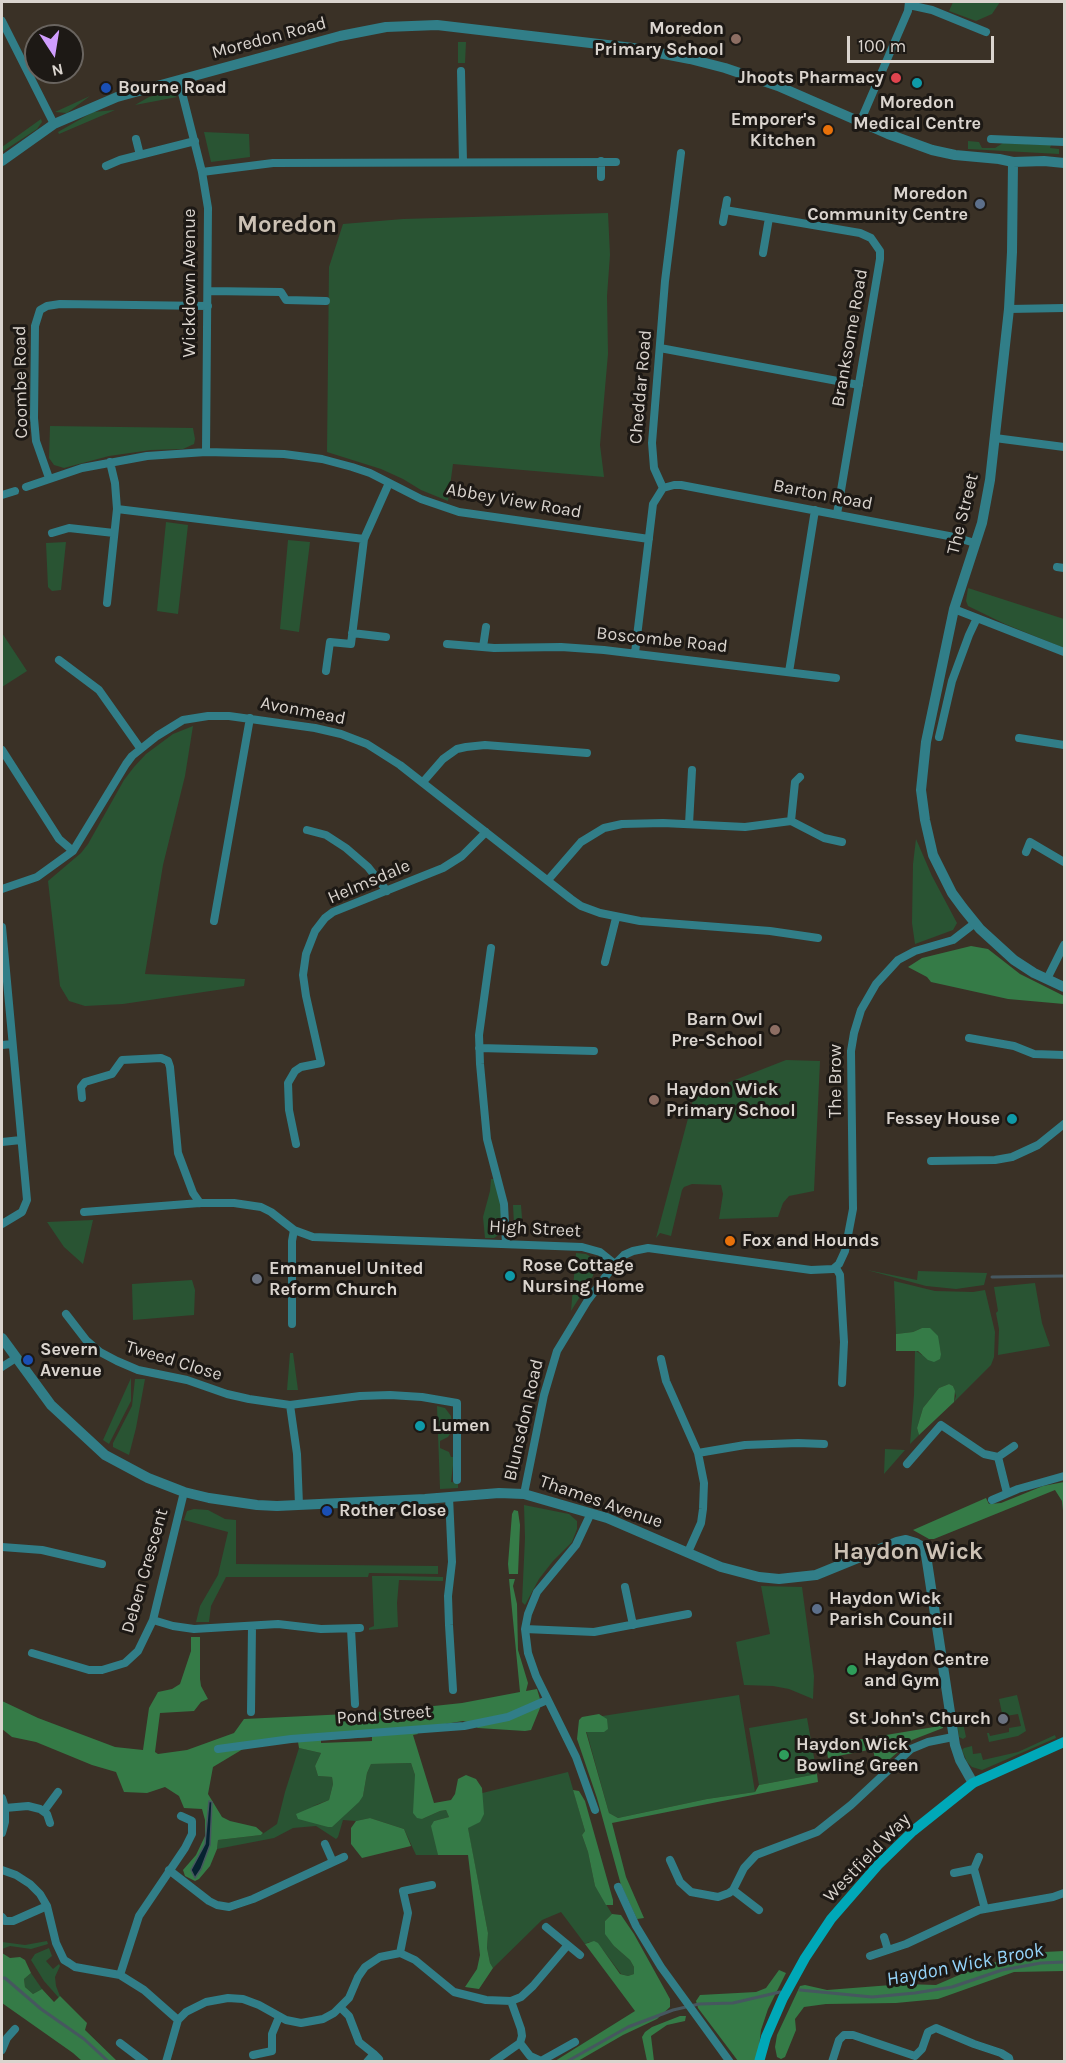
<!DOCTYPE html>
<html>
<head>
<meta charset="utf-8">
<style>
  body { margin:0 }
  #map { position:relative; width:1066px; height:2063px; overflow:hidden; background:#3a3126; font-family:Karla,sans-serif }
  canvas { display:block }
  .frame { position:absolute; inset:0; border:3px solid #dad4ce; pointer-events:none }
  .north { position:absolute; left:24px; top:24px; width:60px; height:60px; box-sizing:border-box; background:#1d1915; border:2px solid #69645f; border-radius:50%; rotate:168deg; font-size:16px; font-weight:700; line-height:24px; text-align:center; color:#dad4ce }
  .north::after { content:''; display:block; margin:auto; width:21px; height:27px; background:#d09dfe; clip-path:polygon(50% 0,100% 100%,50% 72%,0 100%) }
  .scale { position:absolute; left:847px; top:36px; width:147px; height:27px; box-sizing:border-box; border:3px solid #dad4ce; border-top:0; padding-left:8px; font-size:18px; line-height:21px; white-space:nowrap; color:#dad4ce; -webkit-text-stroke:4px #1d1915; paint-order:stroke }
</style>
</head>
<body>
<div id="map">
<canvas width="1066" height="2063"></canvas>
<div class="frame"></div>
<div class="north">N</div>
<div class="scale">100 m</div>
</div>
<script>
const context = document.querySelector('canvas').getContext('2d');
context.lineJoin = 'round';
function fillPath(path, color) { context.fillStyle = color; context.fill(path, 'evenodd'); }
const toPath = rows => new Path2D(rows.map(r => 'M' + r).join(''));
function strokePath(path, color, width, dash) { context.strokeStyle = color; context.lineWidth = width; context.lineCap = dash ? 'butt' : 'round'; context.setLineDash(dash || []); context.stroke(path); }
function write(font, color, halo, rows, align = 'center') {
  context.font = font + ' Karla,sans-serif'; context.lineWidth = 6; context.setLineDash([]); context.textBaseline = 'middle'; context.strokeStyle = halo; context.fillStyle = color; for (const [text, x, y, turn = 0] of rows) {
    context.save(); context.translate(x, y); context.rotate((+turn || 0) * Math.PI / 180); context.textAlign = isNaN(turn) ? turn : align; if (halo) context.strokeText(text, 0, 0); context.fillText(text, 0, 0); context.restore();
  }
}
const green = toPath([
  [953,2,1000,2,992,14,976,21,949,11],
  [458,42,466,42,465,63,458,63],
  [164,93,172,94,177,97,135,105,149,97],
  [90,96,67,113,55,112],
  [115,110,59,134,58,132,93,112],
  [41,119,42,122,37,129,2,152,2,147],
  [204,132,249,134,250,157,211,162],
  [968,141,979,142,982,148,995,148,1003,143,1051,145,1050,148,1059,149,1059,154,968,149],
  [608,213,610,255,607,296,608,354,600,445,604,477,453,464,448,501,421,490,403,479,381,469,327,452,329,267,343,224,403,219],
  [50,426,193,428,195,439,194,444,183,449,151,450,109,456,64,468,54,465,49,458],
  [166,522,188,525,178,614,157,611],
  [288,540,310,542,299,632,280,629],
  [66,542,61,590,52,591,48,587,46,543],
  [968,588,1064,619,1064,648,1005,624,968,606,966,601],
  [2,633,27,671,2,687],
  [193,726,185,776,163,865,145,974,245,979,244,986,123,1004,85,1006,69,1001,60,986,48,881,81,853,88,844,124,780,134,767,146,754,173,734],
  [916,839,932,876,957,923,953,930,915,944,912,923,913,864],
  [786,1060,820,1061,814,1191,789,1196,783,1203,778,1217,719,1219,723,1194,721,1185,692,1184,684,1187,682,1190,671,1236,660,1233,656,1238,694,1096],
  [491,1179,494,1179,499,1192,503,1226,500,1234,494,1238,485,1238,483,1217,490,1191],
  [513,1205,521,1205,523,1231,518,1231,514,1224],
  [93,1220,83,1264,64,1247,47,1222],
  [576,1253,586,1254,591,1257,595,1261,595,1267,593,1276,571,1311],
  [867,1270,917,1280,918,1271,987,1273,984,1285,956,1289,926,1286],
  [192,1280,195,1290,194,1315,133,1320,132,1284],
  [894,1281,935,1291,973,1292,985,1290,995,1332,994,1357,991,1365,954,1402,956,1396,953,1386,949,1384,939,1388,923,1408,917,1428,919,1435,910,1444,914,1395,915,1350,922,1355,941,1354,940,1349,922,1328,913,1332,896,1334],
  [1035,1283,1042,1323,1050,1346,998,1355,999,1329,996,1313,998,1311,994,1287],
  [290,1353,293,1353,298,1390,287,1390],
  [131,1378,131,1401,109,1444,103,1440],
  [135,1379,145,1379,136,1428,129,1455,113,1447,113,1443,132,1406],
  [437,1406,445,1408,451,1416,452,1431,448,1437,440,1441,440,1448,449,1452,451,1457,454,1457,451,1482,458,1483,458,1488,440,1489],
  [885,1449,905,1450,884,1474],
  [524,1505,569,1514,577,1521,577,1529,572,1542,553,1561,539,1579,525,1605,522,1602,525,1538],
  [194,1509,208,1510,225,1519,236,1520,236,1564,438,1566,438,1574,369,1573,368,1577,226,1577,211,1606,209,1622,196,1622,200,1606,218,1575,228,1532,184,1520,187,1511],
  [372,1576,399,1576,443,1577,443,1581,399,1580,397,1603,398,1627,369,1630,369,1628,374,1626],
  [761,1586,802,1587,814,1676,813,1699,789,1689,773,1686,744,1685,736,1642,770,1634],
  [739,1695,755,1792,707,1799,618,1818,609,1813,583,1719],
  [1017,1695,1026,1731,1018,1736,989,1742,987,1733,989,1733,990,1736,1009,1732,1009,1728,1021,1726,1018,1714,1006,1716,1005,1713,1002,1713,999,1699],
  [958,1712,961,1713,966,1737,963,1739,959,1737,956,1714],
  [807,1718,817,1774,759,1785,749,1728],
  [1055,1735,1056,1738,982,1770,972,1767,967,1762,962,1750,964,1748,972,1746,973,1754,981,1753,983,1760,1018,1752],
  [299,1748,321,1753,315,1766,318,1776,332,1777,333,1784,329,1800,313,1806,363,1796,367,1773,371,1764,411,1763,415,1775,422,1819,440,1811,446,1810,449,1817,434,1821,438,1855,416,1855,404,1829,370,1818,356,1821,343,1820,338,1837,336,1839,316,1826,293,1828,274,1838,217,1849,218,1840,261,1835,277,1824,285,1792],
  [568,1772,585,1831,582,1835,588,1852,595,1886,612,1914,605,1921,614,1946,630,1960,634,1967,634,1974,628,1976,621,1974,603,1950,589,1942,585,1944,561,1912,542,1920,493,1968,490,1963,487,1948,488,1933,462,1798],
  [47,1941,48,1944,31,1949,10,1946,2,1949,2,1942,25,1945],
  [49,1948,52,1956,46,1961,53,1969,59,1964,60,1966,55,1977,56,1986,60,1996,59,1998,44,1981,31,1960,35,1954],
  [31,1973,42,1989,33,1994,25,1987,24,1979]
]);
const forest = toPath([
  [971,946,988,949,1020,974,1064,996,1064,1004,1008,999,931,982,927,977,908,967,922,958],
  [922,1328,930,1328,938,1336,941,1354,940,1359,934,1362,928,1360,918,1351,896,1351,896,1334,913,1332],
  [949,1384,953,1386,955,1391,954,1402,919,1435,917,1428,923,1408,939,1388],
  [1064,1482,1064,1520,1062,1501,1055,1490,934,1539,929,1539,913,1530,986,1498,989,1504,1001,1503,1043,1486],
  [514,1510,518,1511,520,1525,518,1574,509,1574,508,1564,512,1514],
  [509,1579,515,1579,513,1586,517,1604,518,1650,528,1683,526,1691,537,1689,540,1699,540,1708,531,1730,525,1731,478,1728,468,1722,463,1721,415,1729,418,1734,413,1735,434,1803,451,1800,455,1794,458,1779,466,1775,476,1779,482,1788,484,1814,480,1822,468,1828,488,1933,487,1948,490,1963,493,1968,479,1989,465,1987,477,1969,480,1955,468,1855,438,1855,431,1826,434,1821,449,1817,446,1810,440,1811,422,1819,417,1818,413,1813,415,1775,411,1763,371,1764,367,1773,363,1796,359,1802,332,1827,328,1827,298,1819,296,1814,329,1800,333,1784,332,1777,318,1776,315,1766,321,1753,299,1748,298,1742,253,1743,213,1767,208,1794,222,1817,230,1821,256,1827,263,1833,261,1835,218,1840,217,1849,210,1866,199,1879,195,1881,185,1876,183,1870,196,1855,205,1836,205,1820,202,1809,184,1808,179,1796,165,1787,147,1793,124,1792,116,1772,92,1765,36,1742,12,1737,2,1729,2,1701,38,1718,115,1747,143,1750,149,1708,158,1692,172,1689,180,1684,191,1651,191,1637,200,1637,200,1679,201,1686,208,1699,201,1702,194,1711,160,1713,155,1752,158,1754,187,1750,234,1733,244,1719,368,1713,462,1703,520,1692],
  [372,1737,372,1741,321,1743,321,1740],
  [599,1714,607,1719,608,1729,604,1732,586,1732,609,1813,618,1818,707,1799,755,1792,759,1785,817,1774,818,1782,612,1823,626,1877,644,1918,637,1919,621,1885,597,1798,577,1739,579,1720,582,1717],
  [942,1718,943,1728,912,1740,877,1770,873,1749,828,1758,826,1745,934,1727,933,1719],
  [573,1790,579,1791,585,1801,613,1900,613,1905,606,1905,595,1886,588,1852,582,1835,585,1831],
  [370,1818,404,1829,411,1846,362,1858,351,1844,351,1828,356,1821],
  [612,1914,621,1915,634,1934,670,1999,670,2007,657,2019,623,2035,578,2061,555,2061,635,2011,585,1944,594,1941,598,1943,620,1974,628,1976,634,1974,634,1967,630,1960,614,1946,605,1934,605,1921],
  [1064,1951,1064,1971,1014,1972,938,1999,896,2003,826,2004,804,2007,795,2019,796,2030,785,2057,781,2059,777,2057,775,2047,777,2035,800,1986,805,1985,827,1990,904,1984,936,1985,973,1969,1003,1960,1044,1952],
  [2,1953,10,1958,20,1957,25,1960,31,1973,24,1979,25,1987,33,1994,42,1989,54,2002,60,1996,87,2023,85,2030,117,2061,82,2061,73,2053,2,2003],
  [779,1970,786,1973,768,2009,761,2030,758,2055,754,2061,738,2061,698,2008,696,2001,700,1995,756,1992,766,1988],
  [680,2016,686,2016,685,2021,667,2025,651,2036,654,2061,647,2061,642,2037,645,2032,652,2027]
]);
const water = toPath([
  [209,1801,212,1802,210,1845,201,1869,195,1878,191,1870,205,1844,209,1801]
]);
const stream = toPath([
  [992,1277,1064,1276],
  [2,1978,5,1978,41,2009,84,2039,109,2062],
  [800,1990,872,1997,915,1993,952,1987,1002,1970,1041,1963,1064,1962],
  [566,2062,628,2027,673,2010,699,2004,733,2003,780,1992]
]);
const minor = toPath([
  [909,5,932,10,986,32],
  [2,21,54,124],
  [461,71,463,162],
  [179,81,202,172,208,208,206,452],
  [861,120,908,11,909,2],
  [136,139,140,155],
  [991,139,1064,142],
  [601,161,601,177],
  [106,166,120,160,195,141],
  [202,172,273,163,616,162],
  [725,210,860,233,871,238,880,251,880,259,837,514],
  [723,222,727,200],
  [763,253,769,218],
  [209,291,281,292,286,300,326,301],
  [1009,309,1064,308],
  [660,348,859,385],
  [995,438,1064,447],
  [110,462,115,483,117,509,364,539],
  [49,478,36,441,34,418,35,326,40,310,47,306,60,304,208,306],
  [26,487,82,468,147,456,206,452,284,454,322,459,352,467,370,473,421,499,459,512,649,539],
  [663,488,674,485,681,485,954,537,975,543],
  [2,495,15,491],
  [52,533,69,528,114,533],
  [1057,567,1064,568],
  [107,603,117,509],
  [954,609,1064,652],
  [352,633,386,637],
  [447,644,494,648,561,647,604,650,836,678],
  [483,647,486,627],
  [635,653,653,504,663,488,654,468,652,443,665,281,681,153],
  [59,660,99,690,140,748],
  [326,671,330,642,351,644,364,539,389,483],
  [789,672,815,510],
  [939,737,952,681,969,635,977,618],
  [1019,738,1064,745],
  [2,750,59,839,73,851],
  [423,782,443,759,457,749,466,747,485,745,587,753],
  [791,821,795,782,800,777],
  [689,824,692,770],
  [307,830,326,835,346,848,368,867,387,891],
  [1026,852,1030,842,1064,862],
  [548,880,581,842,604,828,622,824,663,823,745,827,791,821,824,838,842,842],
  [2,889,37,877,73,851,126,764,132,756,157,736,183,720,208,716,229,716,315,728,341,734,367,744,400,765,571,899,581,906,600,913,640,921,770,931,818,938],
  [214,921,250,718],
  [2,927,27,1200,22,1212,2,1224],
  [491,948,479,1035,480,1064,487,1139,504,1204,506,1244],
  [605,962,616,918],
  [1047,979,1064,945],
  [969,1038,1014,1046,1034,1054,1064,1055],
  [2,1045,12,1044],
  [479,1048,594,1051],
  [82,1098,81,1087,85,1082,112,1074,122,1060,161,1058,168,1061,170,1067,178,1153,193,1193,200,1203],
  [2,1142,21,1140],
  [296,1144,289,1110,288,1083,295,1071,301,1067,321,1063,306,996,303,975,306,954,315,931,325,918,333,912,443,868,462,856,486,832],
  [931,1161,995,1160,1012,1157,1038,1145,1064,1124],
  [84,1212,200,1203,234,1203,261,1207,271,1212,294,1230,292,1241,292,1324],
  [294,1230,313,1237,582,1247,600,1252,615,1264],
  [836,1268,840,1275,844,1342,842,1383],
  [66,1314,86,1340,100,1352,117,1361,138,1370,187,1380,227,1394,249,1399,290,1405,360,1396,390,1395,422,1397,457,1403,457,1480],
  [661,1359,666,1381,698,1453],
  [2,1367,16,1358],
  [290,1405,297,1454,299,1505],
  [998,1457,1007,1493],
  [907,1464,941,1425,984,1454,998,1457,1014,1446],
  [524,1494,544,1395,557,1351,588,1300,615,1264,624,1255,633,1251,648,1248,811,1270,833,1269,839,1264,845,1251,853,1209,851,1051,854,1033,861,1010,876,984,898,960,915,951,953,940,975,923],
  [449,1497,452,1562,448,1596,449,1625,453,1690],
  [992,1500,1018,1489,1064,1476],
  [591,1513,576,1545,537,1592,528,1614,525,1629,528,1653,536,1676,576,1757,595,1810],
  [2,1547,42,1550,102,1564],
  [688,1552,701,1523,703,1509,704,1483,698,1453,745,1445,798,1443,824,1444],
  [625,1587,633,1625],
  [153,1620,173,1626,194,1629,278,1624,321,1629,360,1628],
  [351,1629,355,1704],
  [525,1629,594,1632,688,1614],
  [32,1653,89,1670,102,1670,125,1663,138,1651,153,1620,184,1492],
  [251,1712,252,1626],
  [218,1749,291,1739,464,1726,508,1717,547,1700],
  [2,1798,5,1808,28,1806,40,1809,47,1814,50,1823],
  [44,1811,58,1792],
  [2,1833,5,1822,5,1808],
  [325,1844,333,1862],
  [979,1857,974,1869,985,1909],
  [670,1860,680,1882,691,1892,718,1897,729,1893,733,1890,744,1868,756,1855,817,1832,851,1805,911,1749,928,1742,953,1737],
  [2,1870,16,1875,30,1884,40,1894,47,1906,56,1943,64,1960,69,1963,75,1967,120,1975,144,1990,178,2020],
  [169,1870,209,1901,217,1905,229,1907,253,1899,344,1857],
  [954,1873,974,1869],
  [618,1887,636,1926,661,1967,730,2062],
  [733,1890,759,1910],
  [2,1917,5,1921,13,1921,47,1906],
  [546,1927,580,1955],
  [884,1937,888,1950],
  [400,1953,415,1960,454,1992,486,2000,511,2001,521,2029,522,2036,520,2043,493,2062],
  [870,1956,906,1944,979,1910,1053,1897,1064,1893],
  [120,1975,139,1916,185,1848,192,1834,192,1821,181,1816],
  [511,2001,521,1997,533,1986,567,1946],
  [341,2008,349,2016,359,2042,374,2054],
  [120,2043,145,2062],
  [520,2043,530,2056,541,2061,575,2042],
  [2,2050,7,2038,15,2029],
  [253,2055,272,2051,272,2034,279,2017],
  [166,2062,178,2020,186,2012,206,2002,228,1998,243,1999,259,2005,286,2020,301,2023,323,2019,334,2013,349,1998,358,1977,365,1967,380,1957,400,1953,408,1913,403,1891,432,1885],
  [367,2062,374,2054,379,2059],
  [832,2062,839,2040,844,2035,853,2035,915,2056,922,2049,928,2032,936,2028,974,2044,1001,2053,1009,2058,1010,2062]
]);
const tertiary = toPath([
  [2,161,54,124,117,97,340,36,386,27,437,25,633,48,690,59,725,68,778,86,888,134,932,150,955,155,999,159,1013,162,1044,161,1064,163],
  [1013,162,1012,252,1009,309,990,480,982,523,954,609,926,742,921,790,925,820,933,855,952,893,963,908,980,929,1014,960,1034,973,1064,987],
  [2,1338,51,1405,105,1455,148,1478,184,1492,209,1498,257,1505,277,1506,425,1499,499,1493,524,1494,607,1518,721,1567,759,1577,779,1579,816,1575,897,1542,906,1540,916,1543,921,1546,926,1555,955,1745,960,1760,973,1783]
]);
const secondary = toPath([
  [759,2062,766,2037,783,1998,805,1958,831,1919,878,1865,913,1831,973,1783,1064,1742]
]);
const markers = [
  [736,39,6,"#8d6e63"],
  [896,78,6,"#e0444e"],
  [917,83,6,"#0f9aa8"],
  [106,88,6,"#1a4fb4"],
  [828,130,6,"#e8710a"],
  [980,204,6,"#5c6f8a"],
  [775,1030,6,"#8d6e63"],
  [654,1100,6,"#8d6e63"],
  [1012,1119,6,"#0f9aa8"],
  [730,1241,6,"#e8710a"],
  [510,1276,6,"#0f9aa8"],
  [257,1279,6,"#6b7280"],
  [28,1360,6,"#1a4fb4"],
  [420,1426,6,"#0f9aa8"],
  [327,1511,6,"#1a4fb4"],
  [817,1609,6,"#5c6f8a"],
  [852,1670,6,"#2e9e5b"],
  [1003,1719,6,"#6b7280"],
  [784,1755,6,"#2e9e5b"]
];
const poiNames = [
  ["Moredon",724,29,"right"],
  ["Primary School",724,50,"right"],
  ["Jhoots Pharmacy",884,78,"right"],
  ["Bourne Road",118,88],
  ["Moredon",917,103,"center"],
  ["Medical Centre",917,124,"center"],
  ["Emporer's",816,120,"right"],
  ["Kitchen",816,141,"right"],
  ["Moredon",968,194,"right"],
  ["Community Centre",968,215,"right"],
  ["Barn Owl",763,1020,"right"],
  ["Pre-School",763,1041,"right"],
  ["Haydon Wick",666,1090],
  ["Primary School",666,1111],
  ["Fessey House",1000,1119,"right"],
  ["Fox and Hounds",742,1241],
  ["Rose Cottage",522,1266],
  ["Nursing Home",522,1287],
  ["Emmanuel United",269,1269],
  ["Reform Church",269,1290],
  ["Severn",40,1350],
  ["Avenue",40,1371],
  ["Lumen",432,1426],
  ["Rother Close",339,1511],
  ["Haydon Wick",829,1599],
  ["Parish Council",829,1620],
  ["Haydon Centre",864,1660],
  ["and Gym",864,1681],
  ["St John's Church",991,1719,"right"],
  ["Haydon Wick",796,1745],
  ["Bowling Green",796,1766]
];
const streetNames = [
  ["Moredon Road",269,38,-15],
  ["Wickdown Avenue",190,283,-90],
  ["Branksome Road",850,338,-80],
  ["Coombe Road",21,382,-91],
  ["Cheddar Road",641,387,-85],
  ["Barton Road",823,495,11],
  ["Abbey View Road",514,501,10],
  ["The Street",963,514,-76],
  ["Boscombe Road",662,640,6],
  ["Avonmead",303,711,11],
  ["Helmsdale",369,882,-23],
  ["The Brow",836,1081,-90],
  ["High Street",535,1229,3],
  ["Tweed Close",174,1361,17],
  ["Blunsdon Road",524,1420,-77],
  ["Thames Avenue",601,1502,19],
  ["Deben Crescent",145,1571,-74],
  ["Pond Street",384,1715,-4],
  ["Westfield Way",867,1858,-46]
];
const waterNames = [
  ["Haydon Wick Brook",965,1965,-11]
];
const districtNames = [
  ["Moredon",287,225],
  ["Haydon Wick",908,1552]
];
fillPath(green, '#295433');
fillPath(forest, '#357b47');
fillPath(water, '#062230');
strokePath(water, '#46575f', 1.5);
strokePath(stream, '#46575f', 3);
strokePath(minor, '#317e88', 8);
strokePath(tertiary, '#317e88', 10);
strokePath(secondary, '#00a8b8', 10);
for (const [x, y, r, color] of markers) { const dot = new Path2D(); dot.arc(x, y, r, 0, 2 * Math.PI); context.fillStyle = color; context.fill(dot); strokePath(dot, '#1d1915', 2); }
write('bold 18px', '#dad4ce', '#1d1915', poiNames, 'left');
write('18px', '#dad4ce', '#1d1915', streetNames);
write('italic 20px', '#95d4fa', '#1d1915', waterNames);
write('bold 24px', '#ccc1b4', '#1d1915', districtNames);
</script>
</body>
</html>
